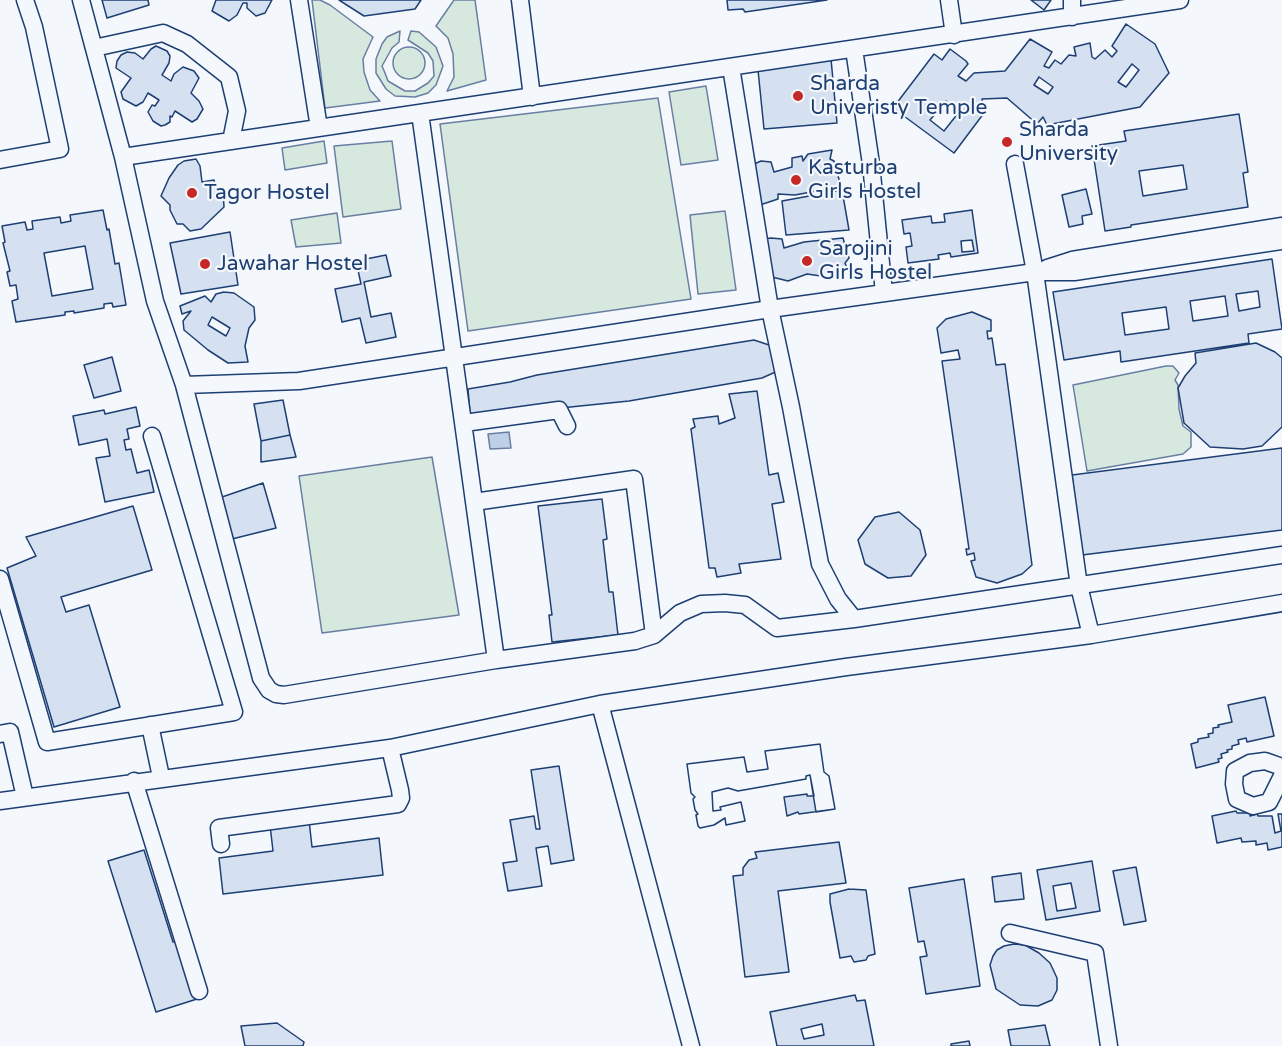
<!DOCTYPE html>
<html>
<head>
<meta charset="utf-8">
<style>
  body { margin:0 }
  canvas { display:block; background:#f4f7fb }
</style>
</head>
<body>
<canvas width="1282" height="1046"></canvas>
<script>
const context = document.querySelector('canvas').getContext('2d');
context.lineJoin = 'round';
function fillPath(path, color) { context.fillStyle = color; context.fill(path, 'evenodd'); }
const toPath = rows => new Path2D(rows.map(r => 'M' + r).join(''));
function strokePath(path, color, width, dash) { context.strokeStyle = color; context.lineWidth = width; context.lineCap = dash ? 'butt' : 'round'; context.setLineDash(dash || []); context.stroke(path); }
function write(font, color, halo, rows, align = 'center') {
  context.font = font + ' "Varela Round",sans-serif'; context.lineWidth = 4.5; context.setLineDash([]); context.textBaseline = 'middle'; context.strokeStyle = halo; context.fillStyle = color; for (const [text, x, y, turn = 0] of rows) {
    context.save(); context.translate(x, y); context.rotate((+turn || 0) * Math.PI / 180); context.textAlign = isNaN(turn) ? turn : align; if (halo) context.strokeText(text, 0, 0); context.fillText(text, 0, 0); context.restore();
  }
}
const green = toPath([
  [312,0,320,0,330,5,373,37,363,59,364,72,370,90,380,101,325,108,312,0],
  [454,0,475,0,486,80,447,91,454,77,453,54,448,38,436,26,454,0],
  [400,31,399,42,392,48,382,66,385,73,388,81,405,91,415,91,428,83,434,76,433,61,428,53,408,40,411,31,419,32,436,47,443,66,436,85,428,93,415,97,395,96,386,89,376,73,376,59,382,44,387,37,400,31],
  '393 63a16 16 0 1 1 32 0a16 16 0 1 1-32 0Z',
  [706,86,718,160,681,165,669,92,706,86],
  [658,98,691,299,468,331,440,124,658,98],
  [324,141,327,163,285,170,282,148,324,141],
  [392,141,401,209,343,217,334,146,392,141],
  [725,211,736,290,698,294,690,215,725,211],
  [337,213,341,243,296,247,291,220,337,213],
  [1166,366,1173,366,1179,373,1175,380,1178,385,1179,409,1183,426,1191,432,1191,447,1183,454,1087,471,1073,385,1166,366],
  [432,457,459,615,322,633,299,476,432,457]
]);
const water = toPath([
  [509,432,511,448,490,449,488,434,509,432]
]);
const building = toPath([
  [102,0,148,0,149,5,107,18,102,0],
  [272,0,265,13,256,16,247,8,247,3,243,3,237,15,229,21,212,11,216,0,272,0],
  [339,0,421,0,415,9,364,16,339,0],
  [727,0,827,0,745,12,743,9,728,10,727,0],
  [1031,0,1051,0,1044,10,1031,0],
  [1126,24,1155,44,1169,73,1140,107,1047,125,1043,117,1037,124,1007,98,982,99,984,113,954,153,893,108,934,54,942,60,950,49,966,61,968,64,958,76,966,81,974,73,1005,71,1030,39,1052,52,1044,66,1049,68,1055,60,1061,64,1069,55,1076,56,1074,47,1090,43,1092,57,1095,59,1105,50,1112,57,1117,51,1112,46,1126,24],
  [1132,64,1139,70,1126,87,1118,82,1132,64],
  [1039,77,1053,87,1048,94,1034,85,1039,77],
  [946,101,959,112,944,131,930,120,946,101],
  [156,46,167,51,170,56,169,63,162,75,171,81,174,74,183,67,194,71,199,78,191,93,199,101,203,109,197,119,192,122,175,111,172,117,170,116,170,122,165,125,161,126,153,121,148,112,152,105,155,106,159,100,148,93,143,102,136,106,123,99,121,92,131,78,116,68,117,61,121,55,127,52,135,53,143,59,151,49,156,46],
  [831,59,837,123,764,129,758,70,831,59],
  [1239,114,1248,172,1243,173,1248,207,1131,225,1131,227,1105,231,1092,146,1126,141,1124,131,1239,114],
  [1183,165,1187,189,1143,196,1139,171,1183,165],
  [832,150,830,159,834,161,840,183,838,187,795,195,778,194,778,199,760,205,752,165,761,161,771,162,774,172,792,167,792,158,802,156,803,161,808,154,832,150],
  [196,159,200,166,202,182,214,180,216,188,223,190,224,207,201,229,190,231,183,224,177,224,170,210,170,205,161,196,169,178,178,165,184,161,196,159],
  [1086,189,1092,214,1082,216,1083,224,1069,227,1062,195,1086,189],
  [842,190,849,230,786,235,782,201,842,190],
  [103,210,107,230,109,229,115,264,119,263,126,305,113,307,112,303,104,304,104,308,74,313,74,311,65,312,65,315,16,322,12,301,18,299,16,285,10,286,7,272,10,271,3,243,5,242,2,226,25,222,27,230,33,229,32,221,60,217,61,223,71,221,70,215,103,210],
  [85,246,93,289,52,296,44,253,85,246],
  [972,210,978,253,951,257,950,253,938,255,939,259,908,263,906,247,912,246,910,233,904,234,902,220,931,216,932,223,945,222,944,214,972,210],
  [972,240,974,251,962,252,961,241,972,240],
  [230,232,238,285,181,294,170,243,230,232],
  [771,238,782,239,784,248,804,242,843,238,849,258,845,263,847,268,841,273,828,277,807,274,788,281,772,277,764,239,771,238],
  [386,255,391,276,364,282,371,317,391,313,396,337,366,343,360,318,342,322,335,289,361,284,356,261,386,255],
  [1272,259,1282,329,1248,334,1249,343,1121,362,1120,351,1064,360,1053,292,1272,259],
  [1258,291,1260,307,1239,311,1236,294,1258,291],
  [1225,296,1228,316,1193,321,1190,301,1225,296],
  [1166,307,1169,329,1125,335,1122,313,1166,307],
  [224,292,234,293,254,307,255,320,249,328,245,346,248,362,228,363,208,350,184,330,183,321,191,311,182,314,180,306,205,296,211,302,216,294,224,292],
  [212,317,230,328,226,336,208,325,212,317],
  [972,312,991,320,991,331,987,331,988,339,992,338,996,365,1005,364,1032,565,1022,574,997,583,976,577,971,561,975,560,974,553,967,555,966,549,969,549,942,361,960,359,958,350,941,353,937,328,946,319,972,312],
  [754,340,775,347,780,370,762,378,629,401,541,410,470,414,468,389,510,382,537,375,754,340],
  [1256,343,1275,352,1282,358,1282,427,1262,446,1243,449,1210,447,1184,423,1178,388,1185,376,1196,363,1195,353,1256,343],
  [112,357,121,391,94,398,84,365,112,357],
  [757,391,769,475,778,473,784,502,772,504,781,559,739,564,741,573,717,577,715,568,709,568,691,429,695,427,693,419,718,416,719,424,735,418,729,394,757,391],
  [283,400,290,435,261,441,254,404,283,400],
  [136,407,140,426,127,429,129,439,124,440,126,450,131,449,137,473,149,470,154,492,105,502,96,458,110,456,107,439,79,445,73,416,104,410,105,414,136,407],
  [290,435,296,457,261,462,261,441,290,435],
  [1282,448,1282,530,1082,555,1072,475,1282,448],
  [263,483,276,528,228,540,222,497,263,483],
  [602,499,607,539,603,540,609,592,613,592,618,635,552,642,549,615,552,615,538,506,602,499],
  [133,506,152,570,61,597,66,612,89,605,120,707,54,727,7,568,36,556,26,537,133,506],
  [899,512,920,530,926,555,911,576,888,578,865,564,858,540,875,517,899,512],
  [1265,697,1274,736,1247,742,1246,738,1238,740,1239,744,1232,746,1232,749,1227,750,1228,752,1221,754,1222,758,1218,759,1219,762,1196,768,1191,744,1198,742,1198,739,1209,737,1208,734,1213,733,1213,728,1219,727,1218,725,1232,722,1228,705,1265,697],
  [820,744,824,772,829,776,835,809,799,814,798,812,787,816,784,797,807,794,807,796,814,796,810,775,806,776,806,779,738,791,728,788,712,792,713,811,721,810,720,807,741,802,745,821,726,825,725,818,714,825,700,828,698,826,696,815,698,814,695,810,693,799,695,797,691,793,687,764,744,757,747,772,768,769,765,751,820,744],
  [820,744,824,772,829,776,835,809,816,812,810,775,806,776,806,779,738,791,728,788,712,792,713,811,721,810,720,807,741,802,745,821,726,825,725,818,714,825,700,828,698,826,696,815,698,814,695,810,693,799,695,797,691,793,687,764,744,757,747,772,768,769,765,751,820,744],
  [559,766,574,860,551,864,548,846,536,848,542,886,508,891,503,863,517,861,510,820,534,816,536,829,540,829,531,770,559,766],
  [1236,811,1237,813,1250,813,1250,816,1257,814,1258,816,1272,816,1275,833,1281,831,1278,814,1282,814,1282,847,1268,850,1267,843,1256,845,1256,841,1242,842,1241,838,1217,843,1212,816,1236,811],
  [309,820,312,847,379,838,383,875,223,894,219,858,273,851,270,825,309,820],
  [839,842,846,883,778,891,789,972,745,977,733,876,743,875,743,868,749,860,757,858,755,852,839,842],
  [144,850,173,942,178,941,197,999,156,1012,108,861,144,850],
  [1092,861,1100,911,1046,920,1037,870,1092,861],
  [1071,883,1076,908,1057,911,1053,886,1071,883],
  [1136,867,1146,921,1124,925,1113,871,1136,867],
  [1021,873,1024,899,995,902,992,877,1021,873],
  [964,879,980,986,926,994,920,957,927,956,924,941,918,942,909,888,964,879],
  [849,889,866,890,875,954,868,956,866,960,854,962,851,956,840,958,830,902,830,894,849,889],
  [1014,944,1025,945,1039,953,1050,963,1057,978,1057,990,1052,1000,1038,1006,1020,1005,996,989,990,965,993,956,997,950,1004,946,1014,944],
  [855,995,857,1001,865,1000,874,1046,777,1046,770,1012,855,995],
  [822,1024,824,1035,804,1039,801,1029,822,1024],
  [277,1023,304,1042,303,1046,245,1046,241,1026,277,1023],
  [1045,1025,1050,1046,1011,1046,1008,1030,1045,1025],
  [969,1041,970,1046,951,1046,951,1044,969,1041]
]);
const minor = toPath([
  [81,0,123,157,155,301,184,385,261,678,269,690,276,694,284,695,496,660,635,641,654,635,680,613,701,604,725,603,745,605,777,628,854,619,1282,555],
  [299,0,319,128],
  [520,0,532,97],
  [949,0,954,35],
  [1072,17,1072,0],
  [94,48,163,33,187,44,229,77,237,111,231,141],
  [854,49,871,164,884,293],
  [731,67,770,309,791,407,820,564,838,599,854,619],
  [420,113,496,660],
  [123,157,1180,0],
  [0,160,60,149,34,27,25,0],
  [1015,164,1035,272,1079,586,1091,635],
  [1047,268,1072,260,1282,226],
  [184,385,299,381,770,309,1035,272,1074,272,1282,241],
  [464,423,559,410,567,426],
  [474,502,634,479,654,635],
  [0,579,47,742,234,712,152,436],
  [600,704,691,1046],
  [150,725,161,777],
  [0,734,10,732,25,797],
  [1282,767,1265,761,1250,763,1235,771,1234,784,1237,799,1253,806,1269,802,1282,776],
  [134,781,199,991],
  [0,801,390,748,600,704,846,667,1091,635,1282,603],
  [221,844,219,828,398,804,401,798,400,790,390,748],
  [1010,933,1095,953,1109,1046]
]);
const markers = [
  [798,96,6,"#c62828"],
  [1007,142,6,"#c62828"],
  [796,180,6,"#c62828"],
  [192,193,6,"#c62828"],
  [807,261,6,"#c62828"],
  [205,264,6,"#c62828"]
];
const poiNames = [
  ["Sharda",810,84],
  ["Univeristy Temple",810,108],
  ["Sharda",1019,130],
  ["University",1019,154],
  ["Kasturba",808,168],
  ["Girls Hostel",808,192],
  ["Tagor Hostel",204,193],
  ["Sarojini",819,249],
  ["Girls Hostel",819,273],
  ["Jawahar Hostel",217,264]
];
fillPath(green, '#d7e8df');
strokePath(green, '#687fa3', 1.5);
fillPath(water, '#bed0e5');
strokePath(water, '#687fa3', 1.5);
fillPath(building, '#d5e0f0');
strokePath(building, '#1d3f73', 1.5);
strokePath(minor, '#1d3f73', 19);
strokePath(minor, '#f4f7fb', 16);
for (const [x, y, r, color] of markers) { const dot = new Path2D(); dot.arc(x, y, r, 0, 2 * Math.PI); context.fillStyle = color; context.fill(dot); strokePath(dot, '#f4f7fb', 2); }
write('21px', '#1d3f73', '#f4f7fb', poiNames, 'left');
</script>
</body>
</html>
